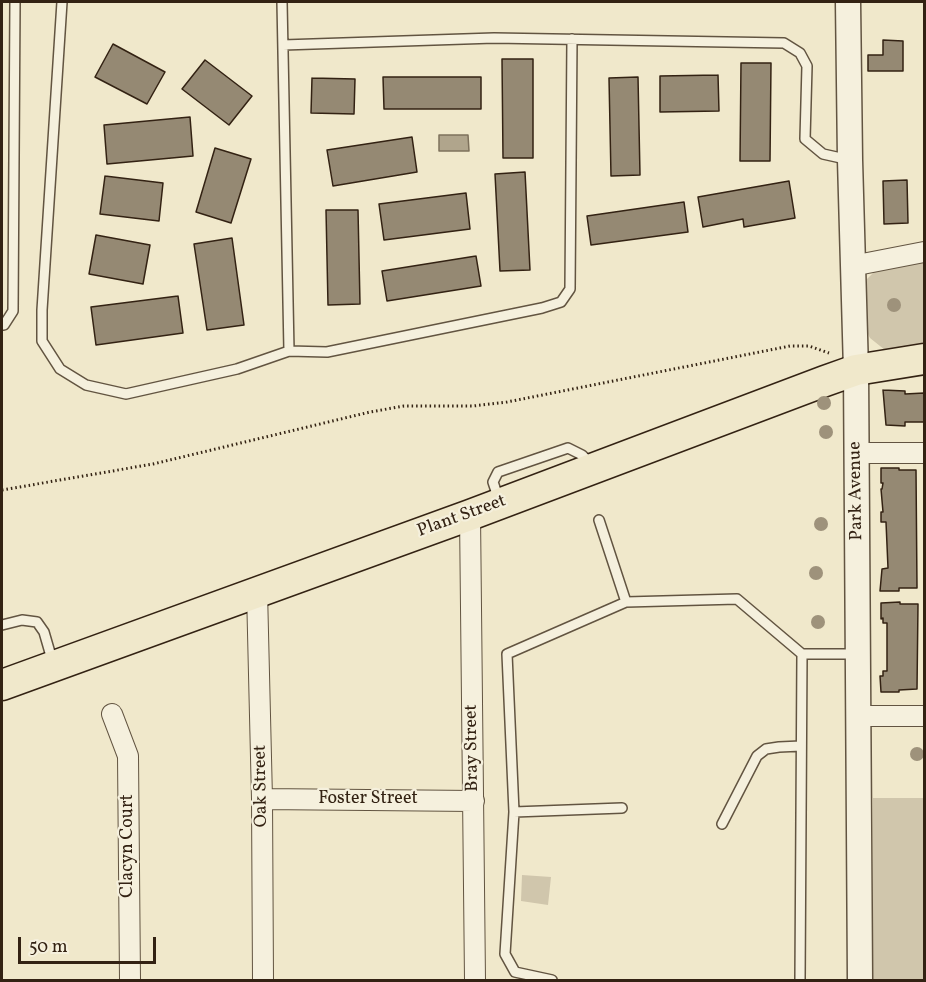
<!DOCTYPE html>
<html>
<head>
<meta charset="utf-8">
<style>
  body { margin:0 }
  #map { position:relative; width:926px; height:982px; overflow:hidden; background:#f0e8cb; font-family:Vollkorn,serif }
  canvas { display:block }
  .frame { position:absolute; inset:0; border:3px solid #332213; pointer-events:none }
  .scale { position:absolute; left:18px; top:937px; width:138px; height:27px; box-sizing:border-box; border:3px solid #332213; border-top:0; padding-left:8px; font-size:18px; line-height:21px; white-space:nowrap; color:#332213; -webkit-text-stroke:4px #f5f0dd; paint-order:stroke }
</style>
</head>
<body>
<div id="map">
<canvas width="926" height="982"></canvas>
<div class="frame"></div>
<div class="scale">50 m</div>
</div>
<script>
const context = document.querySelector('canvas').getContext('2d');
context.lineJoin = 'round';
function fillPath(path, color) { context.fillStyle = color; context.fill(path, 'evenodd'); }
const toPath = rows => new Path2D(rows.map(r => 'M' + r).join(''));
function strokePath(path, color, width, dash) { context.strokeStyle = color; context.lineWidth = width; context.lineCap = dash ? 'butt' : 'round'; context.setLineDash(dash || []); context.stroke(path); }
function write(font, color, halo, rows, align = 'center') {
  context.font = font + ' Vollkorn,serif'; context.lineWidth = 4.5; context.setLineDash([]); context.textBaseline = 'middle'; context.strokeStyle = halo; context.fillStyle = color; for (const [text, x, y, turn = 0] of rows) {
    context.save(); context.translate(x, y); context.rotate((+turn || 0) * Math.PI / 180); context.textAlign = isNaN(turn) ? turn : align; if (halo) context.strokeText(text, 0, 0); context.fillText(text, 0, 0); context.restore();
  }
}
const green = toPath([
  [924,262,924,345,885,350,870,338,865,328,867,279,876,270],
  [873,798,924,798,924,980,873,980],
  [522,875,551,877,548,905,521,901]
]);
const water = toPath([
  [439,135,468,135,469,151,439,151,439,135]
]);
const building = toPath([
  [883,40,903,41,903,71,868,71,868,55,883,55,883,40],
  [113,44,165,72,147,104,95,77,113,44],
  [502,59,533,59,533,158,503,158,502,59],
  [205,60,252,96,229,125,182,89,205,60],
  [741,63,771,63,770,161,740,161,741,63],
  [718,75,719,111,660,112,660,76,718,75],
  [383,77,481,77,481,109,384,109,383,77],
  [638,77,640,175,611,176,609,78,638,77],
  [312,78,355,79,354,114,311,113,312,78],
  [190,117,193,156,107,164,104,125,190,117],
  [412,137,417,172,333,186,327,150,412,137],
  [215,148,251,159,231,223,196,212,215,148],
  [525,172,530,270,500,271,495,174,525,172],
  [105,176,163,183,159,221,100,214,105,176],
  [907,180,908,223,884,224,883,181,907,180],
  [789,181,795,218,744,227,743,219,703,227,698,197,789,181],
  [466,193,470,229,384,240,379,204,466,193],
  [684,202,688,232,591,245,587,216,684,202],
  [326,210,358,210,360,304,328,305,326,210],
  [96,235,150,245,143,284,89,274,96,235],
  [232,238,244,325,207,330,194,244,232,238],
  [476,256,481,286,387,301,382,271,476,256],
  [178,296,183,333,96,345,91,307,178,296],
  [883,390,905,391,905,394,924,393,924,422,905,422,905,426,886,425,883,390],
  [881,468,899,468,899,470,916,470,917,588,899,588,899,591,880,591,882,569,888,568,886,522,881,522,881,512,883,512,881,489,882,489,883,483,881,483,881,468],
  [900,602,900,604,918,604,917,689,899,690,899,692,881,692,880,676,883,676,883,671,887,671,887,623,883,623,883,618,881,619,881,603,900,602]
]);
const path = toPath([
  [2,490,153,464,370,412,404,406,473,406,507,402,790,346,809,346,829,353]
]);
const service = toPath([
  [62,2,42,310,42,341,60,369,86,385,126,394,237,369,289,351,327,352,542,308,561,302,570,289,572,39],
  [282,2,289,351],
  [283,45,494,38,784,43,800,53,807,66,805,139,823,154,850,160],
  [2,325,4,325,13,311,15,2],
  [499,500,493,482,498,472,568,448,582,455,591,464],
  [599,520,626,602],
  [2,625,22,620,37,622,44,632,53,663],
  [514,812,622,808],
  [722,824,757,756,766,749,779,747,801,746],
  [552,980,515,972,505,954,514,812,507,654,626,602,737,599,802,654,856,654],
  [800,980,802,654]
]);
const minor = toPath([
  [852,266,924,252],
  [857,453,924,453],
  [470,515,475,980],
  [257,591,262,799,263,980],
  [112,714,128,756,130,980],
  [858,716,924,716],
  [262,799,474,801]
]);
const tertiary = toPath([
  [848,2,850,160,856,370,860,980]
]);
const primary = toPath([
  [2,685,470,515,825,381,856,370,924,359]
]);
const trees = [
  [894,305],
  [824,403],
  [826,432],
  [821,524],
  [816,573],
  [818,622],
  [917,754]
];
const streetNames = [
  ["Park Avenue",857,491,-91],
  ["Plant Street",462,517,-20],
  ["Bray Street",473,748,-91],
  ["Oak Street",262,786,-91],
  ["Foster Street",368,800],
  ["Clacyn Court",129,846,-90]
];
fillPath(green, '#d0c6ac');
fillPath(water, '#b0a58c');
strokePath(water, '#7e715c', 1.5);
fillPath(building, '#958973');
strokePath(building, '#332213', 1.5);
strokePath(service, '#625441', 12);
strokePath(minor, '#625441', 22);
strokePath(tertiary, '#625441', 27);
strokePath(primary, '#332213', 33);
strokePath(path, '#332213', 3, [1.5, 3]);
strokePath(service, '#f5f0dd', 9);
strokePath(minor, '#f5f0dd', 20);
strokePath(tertiary, '#f5f0dd', 24);
strokePath(primary, '#f0e8cb', 30);
context.fillStyle = '#9e927b';
for (const [x, y] of trees) { context.beginPath(); context.arc(x, y, 7, 0, 2 * Math.PI); context.fill(); }
write('18px', '#332213', '#f5f0dd', streetNames);
</script>
</body>
</html>
